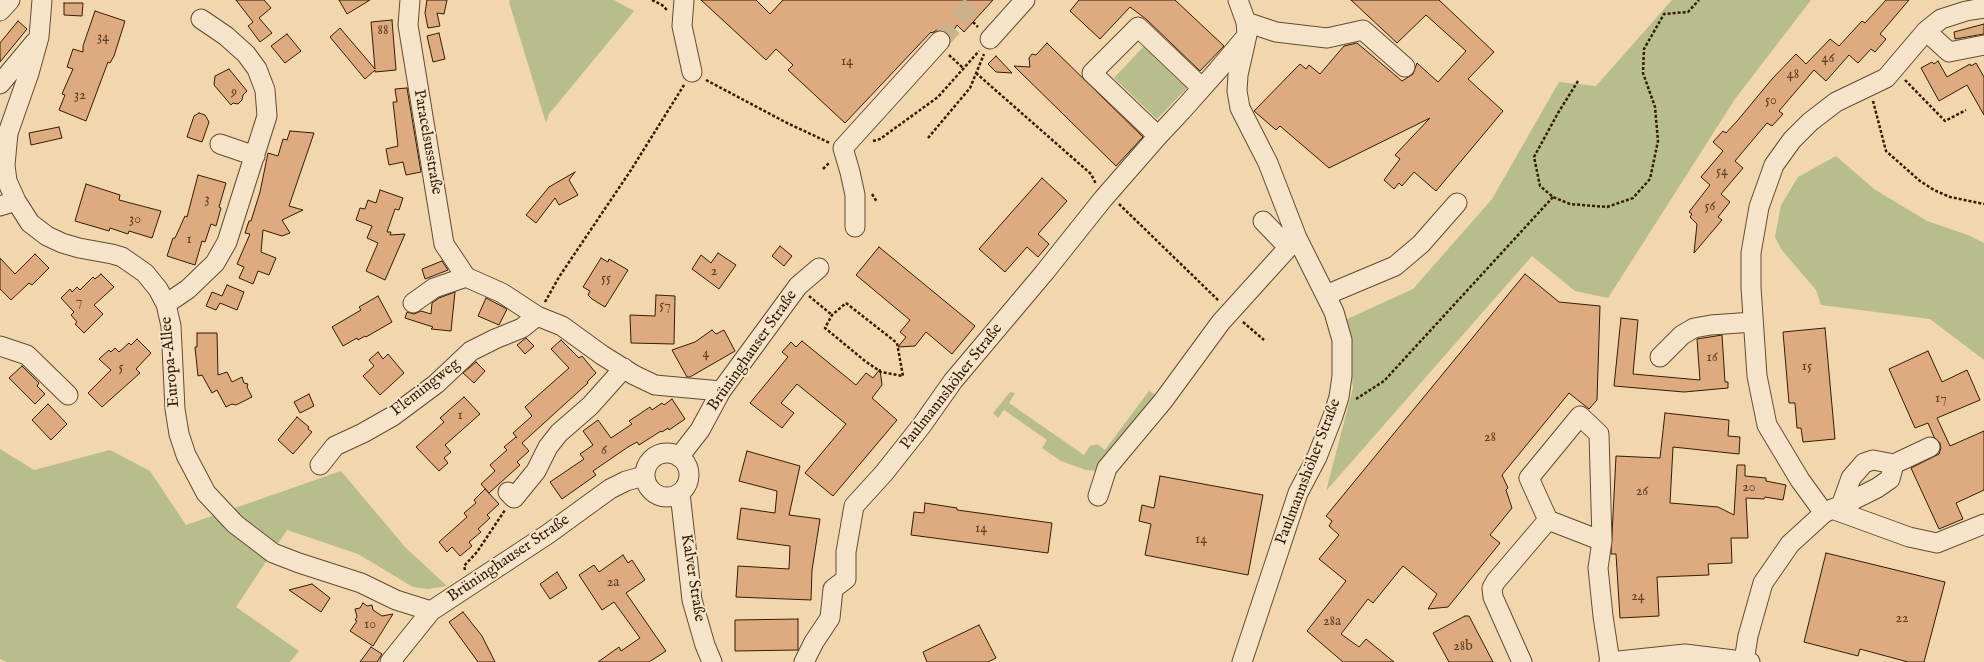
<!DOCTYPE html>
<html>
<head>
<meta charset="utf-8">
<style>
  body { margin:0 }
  canvas { display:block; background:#f1d6ae }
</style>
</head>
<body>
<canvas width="1984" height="662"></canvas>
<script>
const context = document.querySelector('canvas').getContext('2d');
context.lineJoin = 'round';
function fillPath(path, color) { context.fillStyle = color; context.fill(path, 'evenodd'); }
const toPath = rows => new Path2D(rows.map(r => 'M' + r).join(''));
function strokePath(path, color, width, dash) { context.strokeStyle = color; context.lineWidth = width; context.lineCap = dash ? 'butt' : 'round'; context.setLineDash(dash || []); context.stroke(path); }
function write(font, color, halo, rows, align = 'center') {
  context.font = font + ' "IM FELL English",serif'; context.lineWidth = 4; context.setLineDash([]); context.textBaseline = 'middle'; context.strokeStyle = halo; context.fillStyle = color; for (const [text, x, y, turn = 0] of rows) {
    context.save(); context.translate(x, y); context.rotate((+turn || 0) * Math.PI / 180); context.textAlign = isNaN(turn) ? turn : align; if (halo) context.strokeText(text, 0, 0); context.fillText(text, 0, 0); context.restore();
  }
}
const green = toPath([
  [510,0,614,0,634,11,549,114,546,123,509,2],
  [1672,0,1811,0,1735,99,1608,298,1575,291,1532,256,1326,491,1353,388,1345,320,1413,289,1492,199,1559,82,1596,86],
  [1145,45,1189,86,1157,119,1114,78],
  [1836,156,1874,189,1927,221,1968,235,1984,243,1984,360,1930,319,1821,305,1816,290,1781,249,1775,237,1781,205,1798,177],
  [1149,391,1156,395,1098,471,1086,470,1061,461,1042,448,1047,440,1004,410,998,418,993,413,1010,392,1015,393,1009,403,1084,455,1090,446,1097,444,1105,450],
  [0,449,34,470,110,450,150,471,186,525,341,471,405,547,447,586,428,589,413,587,358,554,287,530,236,607,299,651,290,662,7,662,0,659]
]);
const building = toPath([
  [236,0,264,0,271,8,259,18,272,33,260,42,248,26,253,22,236,0],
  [339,0,370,0,347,14,339,0],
  [427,0,447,0,444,14,437,13,440,26,428,28,425,13,427,0],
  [701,0,756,0,770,14,783,0,993,0,964,32,957,25,950,36,943,30,937,30,932,33,931,32,845,123,788,70,793,65,776,49,766,60,701,0],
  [1079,0,1175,0,1224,46,1200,71,1146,19,1130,7,1100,39,1070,11,1079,0],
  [1351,0,1439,0,1494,52,1468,79,1503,111,1436,191,1414,172,1402,186,1399,183,1394,189,1384,180,1400,159,1395,155,1430,118,1329,168,1280,126,1276,130,1254,111,1300,64,1306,69,1309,65,1320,74,1344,46,1357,43,1402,81,1413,74,1417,63,1438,82,1466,51,1426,15,1397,43,1351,0],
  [1886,0,1909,0,1880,34,1886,39,1875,52,1871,49,1858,63,1849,55,1826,81,1814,70,1779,111,1783,114,1772,126,1767,123,1735,161,1743,168,1721,194,1730,202,1718,217,1722,220,1694,253,1697,224,1690,217,1692,214,1689,212,1710,185,1701,177,1723,151,1713,142,1723,131,1726,133,1738,120,1772,79,1796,54,1806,64,1830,39,1839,46,1862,21,1865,23,1886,0],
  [64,3,83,3,82,16,64,15,64,3],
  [95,11,125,21,114,56,110,63,108,62,86,121,59,110,65,95,62,94,65,87,73,69,67,67,73,49,83,52,83,46,95,11],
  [392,20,396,70,375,72,375,70,365,79,330,37,340,28,375,69,371,22,392,20],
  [18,21,27,29,0,62,0,43,18,21],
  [1984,24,1984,34,1955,39,1954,32,1984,24],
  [439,33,445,59,433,62,427,36,439,33],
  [287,34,301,51,285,63,271,46,287,34],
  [1047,43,1143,137,1116,166,1014,66,1030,67,1029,58,1032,54,1036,55,1047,43],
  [996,56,1012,73,996,72,988,64,996,56],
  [1938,61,1947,77,1970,64,1971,66,1976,63,1984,77,1984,115,1967,85,1939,101,1921,68,1932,62,1934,64,1938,61],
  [229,69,247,91,243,95,242,100,238,104,233,103,231,105,214,85,215,76,229,69],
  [407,88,421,172,406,175,403,162,389,165,386,149,398,146,393,102,397,102,395,89,407,88],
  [199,113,205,115,209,122,202,142,187,137,194,116,199,113],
  [59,127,62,138,31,145,29,133,59,127],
  [290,131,314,133,289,206,303,210,282,220,290,233,282,236,263,230,261,252,276,258,269,275,258,271,253,284,239,278,244,267,237,264,250,234,245,233,249,221,251,221,260,192,268,153,278,156,283,139,287,140,290,131],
  [575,172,569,180,578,195,559,205,555,198,536,223,526,215,549,187,575,172],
  [198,175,226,183,219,207,221,208,216,226,211,224,205,242,202,241,195,265,167,256,173,238,175,238,185,216,187,217,198,175],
  [1042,178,1067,201,1038,234,1049,244,1038,257,1027,247,1005,272,979,249,1042,178],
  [86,184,120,195,119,200,161,211,152,238,129,231,128,234,110,228,109,231,75,221,86,184],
  [380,190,403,198,399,210,395,209,387,232,391,232,390,235,405,234,385,280,366,271,378,243,367,238,372,226,356,220,360,208,365,209,368,200,376,203,380,190],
  [780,246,792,256,784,266,772,256,780,246],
  [879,247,975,326,952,354,926,332,915,346,898,347,906,337,900,332,910,320,856,275,879,247],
  [718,253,736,265,719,289,692,269,701,255,711,263,718,253],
  [35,254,49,268,32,285,29,283,11,300,0,289,0,258,15,274,35,254],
  [601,258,608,262,609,259,628,270,605,307,592,299,588,295,590,291,583,287,601,258],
  [442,261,448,270,425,279,422,269,442,261],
  [101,274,114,287,94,305,103,314,84,333,75,324,77,322,71,315,74,312,61,298,70,289,72,292,77,287,80,290,93,277,95,279,101,274],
  [1525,274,1559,302,1600,306,1597,400,1589,409,1569,393,1502,475,1508,488,1506,490,1512,508,1490,535,1500,543,1448,607,1428,609,1437,594,1403,566,1373,603,1368,599,1341,634,1359,647,1366,639,1394,662,1343,662,1307,631,1346,581,1319,559,1339,535,1329,526,1332,521,1326,516,1525,274],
  [227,285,244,292,237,310,220,303,216,310,206,306,212,292,222,296,227,285],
  [455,292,451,331,431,329,433,327,405,318,407,312,414,314,421,311,431,314,432,303,439,298,455,292],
  [656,295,675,296,674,344,631,343,630,315,655,316,656,295],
  [378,296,392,322,366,337,365,336,358,340,357,338,343,346,332,327,361,310,359,307,378,296],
  [486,298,507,309,499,325,478,316,486,298],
  [1621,318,1638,320,1633,374,1700,380,1697,339,1722,335,1725,382,1728,382,1728,388,1684,392,1614,386,1621,318],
  [1825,328,1835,439,1803,442,1801,428,1797,428,1795,403,1789,403,1783,332,1825,328],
  [712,330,716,334,724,330,735,351,690,377,687,377,672,350,695,342,712,330],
  [197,333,217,333,218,375,227,372,232,382,242,377,244,383,248,384,247,387,252,397,236,405,232,404,226,407,217,390,212,393,202,375,198,376,195,347,197,347,197,333],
  [526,338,534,346,525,354,517,345,526,338],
  [137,339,151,353,136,369,140,373,102,407,88,393,111,370,99,359,109,350,111,352,115,348,119,352,129,343,131,345,137,339],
  [561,340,579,358,582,356,596,373,587,382,588,383,522,443,529,451,517,462,520,465,489,493,481,484,495,471,490,465,507,450,504,447,516,437,517,438,513,433,532,416,525,407,569,368,551,349,561,340],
  [802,341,856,385,866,373,873,378,880,369,882,385,872,398,897,420,833,496,805,473,846,424,797,384,781,403,794,413,782,428,750,403,788,357,782,352,791,342,796,347,802,341],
  [1928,351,1942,382,1967,370,1980,400,1937,418,1950,446,1984,431,1984,490,1956,503,1963,519,1939,529,1911,468,1939,454,1941,448,1940,443,1934,437,1928,423,1915,428,1889,369,1928,351],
  [378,352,383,359,388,354,404,373,380,395,363,376,374,366,369,360,378,352],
  [476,362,485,371,474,383,463,373,476,362],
  [22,366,39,383,37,386,45,394,35,404,9,378,22,366],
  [309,394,314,406,300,413,294,402,309,394],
  [464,397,480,414,445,445,451,452,444,458,448,463,439,471,416,447,444,422,440,418,464,397],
  [672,399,685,419,669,430,668,428,662,432,661,431,639,445,637,442,628,447,593,471,596,475,562,499,550,482,584,459,580,454,593,445,583,431,598,420,611,438,632,424,629,421,650,407,652,410,662,403,664,405,672,399],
  [48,404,67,424,51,440,32,420,48,404],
  [1665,413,1729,420,1728,436,1740,437,1739,454,1673,447,1670,503,1718,507,1734,515,1737,465,1745,465,1745,476,1766,478,1766,481,1786,485,1783,500,1765,497,1764,499,1746,498,1748,538,1731,538,1732,563,1708,564,1709,575,1657,577,1659,616,1620,618,1616,554,1611,554,1616,456,1660,458,1665,413],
  [297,417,309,427,308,429,312,432,293,454,278,440,297,417],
  [747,451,800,466,789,515,820,519,812,570,811,600,736,597,738,566,789,569,790,546,737,539,741,508,775,513,777,491,739,481,747,451],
  [1160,476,1263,495,1248,575,1145,555,1151,524,1139,521,1142,505,1154,508,1160,476],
  [485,489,499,504,487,515,490,518,478,529,481,532,469,542,472,546,460,556,452,547,447,552,439,542,467,517,464,513,476,503,474,500,485,489],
  [925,503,957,508,957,510,1052,523,1048,553,911,535,914,512,924,513,925,503],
  [1826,553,1945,582,1924,662,1908,662,1860,649,1858,656,1804,642,1826,553],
  [623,555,628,563,632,560,645,580,626,593,666,651,649,662,598,662,619,647,621,651,640,638,614,602,602,610,579,575,594,565,599,572,623,555],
  [557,572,567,588,550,599,540,584,557,572],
  [312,584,330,598,321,612,289,590,312,584],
  [363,603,367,606,372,605,373,610,382,616,393,614,373,646,350,631,357,621,355,620,357,617,355,609,360,608,363,603],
  [463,612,482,636,495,662,478,662,449,622,463,612],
  [1465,616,1469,616,1493,662,1449,662,1433,633,1465,616],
  [798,619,798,650,735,651,735,620,798,619],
  [979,625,996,658,988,662,927,662,923,652,979,625],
  [371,647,382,654,377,662,360,662,371,647]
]);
const minorTunnel = toPath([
  [940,41,976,0]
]);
const path = toPath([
  [652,0,662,5,668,11],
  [973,22,978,27],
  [949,55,963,68],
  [976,73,1091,174,1096,184],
  [706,80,787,123,830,143],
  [1905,80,1945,121,1966,110],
  [1578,81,1558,113,1534,157,1540,186,1553,197,1570,204,1607,207,1633,198,1650,179,1658,141,1655,107,1643,73,1644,49,1664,14,1688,12,1699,0],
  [1873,101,1886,151,1920,181,1934,190,1950,197,1984,204],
  [928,138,970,88,984,54],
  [873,141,880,139,938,97,979,51],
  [823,169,830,162],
  [872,194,877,202],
  [1119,204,1219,301],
  [809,296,832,315],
  [545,302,559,277,631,170,684,85],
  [846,303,897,343,903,376,881,372,865,361,825,328,832,315,846,303],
  [1243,322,1264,340],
  [1356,399,1384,381,1553,197],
  [465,570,464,566,477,552,505,510]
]);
const minor = toPath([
  [42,0,39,37,29,73,8,133,5,165,7,181,16,201,30,223,47,236,62,243,79,248,112,254,122,257,145,273,158,289,166,304,171,326,175,409,179,434,186,455,206,493,235,524,273,553,299,563,361,583,396,600,431,611],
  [410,0,408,25,444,244,466,277,502,293,537,316,562,326,602,355,634,375,655,385,721,391],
  [684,0,682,26,692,72],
  [1238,0,1246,22,1247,35,1238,75,1237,91,1240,108,1268,163,1297,238,1334,312,1342,340,1342,376,1339,397,1333,416,1317,457,1298,493,1242,662],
  [0,11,10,0],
  [1246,22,1276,32,1327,38,1363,30,1405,67],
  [1926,31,1949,52,1984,45],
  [990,39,1025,0],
  [0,84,35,42],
  [1202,88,1138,27,1092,73,1158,136,1174,119,1186,106,1218,70,1245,38],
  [220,144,255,156],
  [0,206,16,201],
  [1263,221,1288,247],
  [855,227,855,195,850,172,843,148,940,41],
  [1326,295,1395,266,1421,244,1457,203],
  [413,303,434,288,466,277],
  [166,304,188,289,215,263,227,242,267,116,265,90,257,69,246,54,226,36,201,19],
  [0,346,27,355,68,395],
  [1660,357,1682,335,1694,328,1711,325,1753,322],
  '645 475a22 22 0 1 1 44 0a22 22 0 1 1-44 0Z',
  [679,457,700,430,721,391,798,286,819,268],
  [1894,464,1930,447],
  [320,465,335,446,363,433,393,416,436,384,471,351,495,339,522,328,537,316],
  [508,492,514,498,536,471,548,447,559,433,590,406,624,368],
  [680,493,692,600,705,645,712,662],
  [1098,496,1107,468,1163,401,1221,322,1297,238],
  [1832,509,1909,537,1937,543,1984,524],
  [1824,513,1800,480,1767,425,1757,376,1751,287,1751,253,1759,207,1774,165,1792,140,1810,122,1836,102,1886,78,1926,31,1941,19,1966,11,1984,8],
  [1602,541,1548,520,1529,478,1580,416,1599,434,1602,541,1598,568,1603,616,1610,662],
  [1744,661,1748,636,1763,583,1790,544,1824,513,1832,509,1841,506,1877,488,1890,479,1894,464,1873,460,1864,463,1851,478,1841,506],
  [390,662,431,611,548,534,610,489,626,481,644,476],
  [804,662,814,642,830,618,833,589,846,579,846,552,854,506,884,473,922,425,953,381,1044,273,1103,199,1158,136],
  [1522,662,1493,597,1492,588,1496,581,1548,520],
  [1609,662,1685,654,1750,662]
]);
const numberNames = [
  ["88",383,31],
  ["34",103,38],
  ["46",1828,59],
  ["14",847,62],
  ["48",1793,75],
  ["9",234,93],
  ["32",80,96],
  ["50",1771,101],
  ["54",1722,172],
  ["3",207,200],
  ["56",1710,207],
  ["30",135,220],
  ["1",189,240],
  ["2",714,272],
  ["55",606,279],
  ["7",79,302],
  ["57",665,306],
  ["4",706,354],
  ["16",1712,358],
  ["15",1807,367],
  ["5",121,368],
  ["17",1941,399],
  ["1",460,416],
  ["28",1490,438],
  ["6",604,451],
  ["20",1749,488],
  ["26",1642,492],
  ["14",981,529],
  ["14",1201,540],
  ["2a",613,583],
  ["24",1638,597],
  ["22",1902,619],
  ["28a",1332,622],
  ["10",370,625],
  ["28b",1463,647]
];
const streetNames = [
  ["Paracelsusstraße",427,142,80],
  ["Brüninghauser Straße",753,351,-55],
  ["Europa-Allee",171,362,-95],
  ["Paulmannshöher Straße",952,387,-52],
  ["Flemingweg",426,388,-38],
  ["Paulmannshöher Straße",1309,472,-69],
  ["Brüninghauser Straße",509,559,-34],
  ["Kalver Straße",692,578,81]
];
fillPath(green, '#b7be8c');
fillPath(building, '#deaa7f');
strokePath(building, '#341d03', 1);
strokePath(minorTunnel, '#cbb18c', 19, [19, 10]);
strokePath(minor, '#634b2e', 21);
strokePath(path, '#341d03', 2.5, [3, 2]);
strokePath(minor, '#f6e4ca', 19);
write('14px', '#5e4022', null, numberNames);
write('16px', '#341d03', '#f6e4ca', streetNames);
</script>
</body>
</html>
